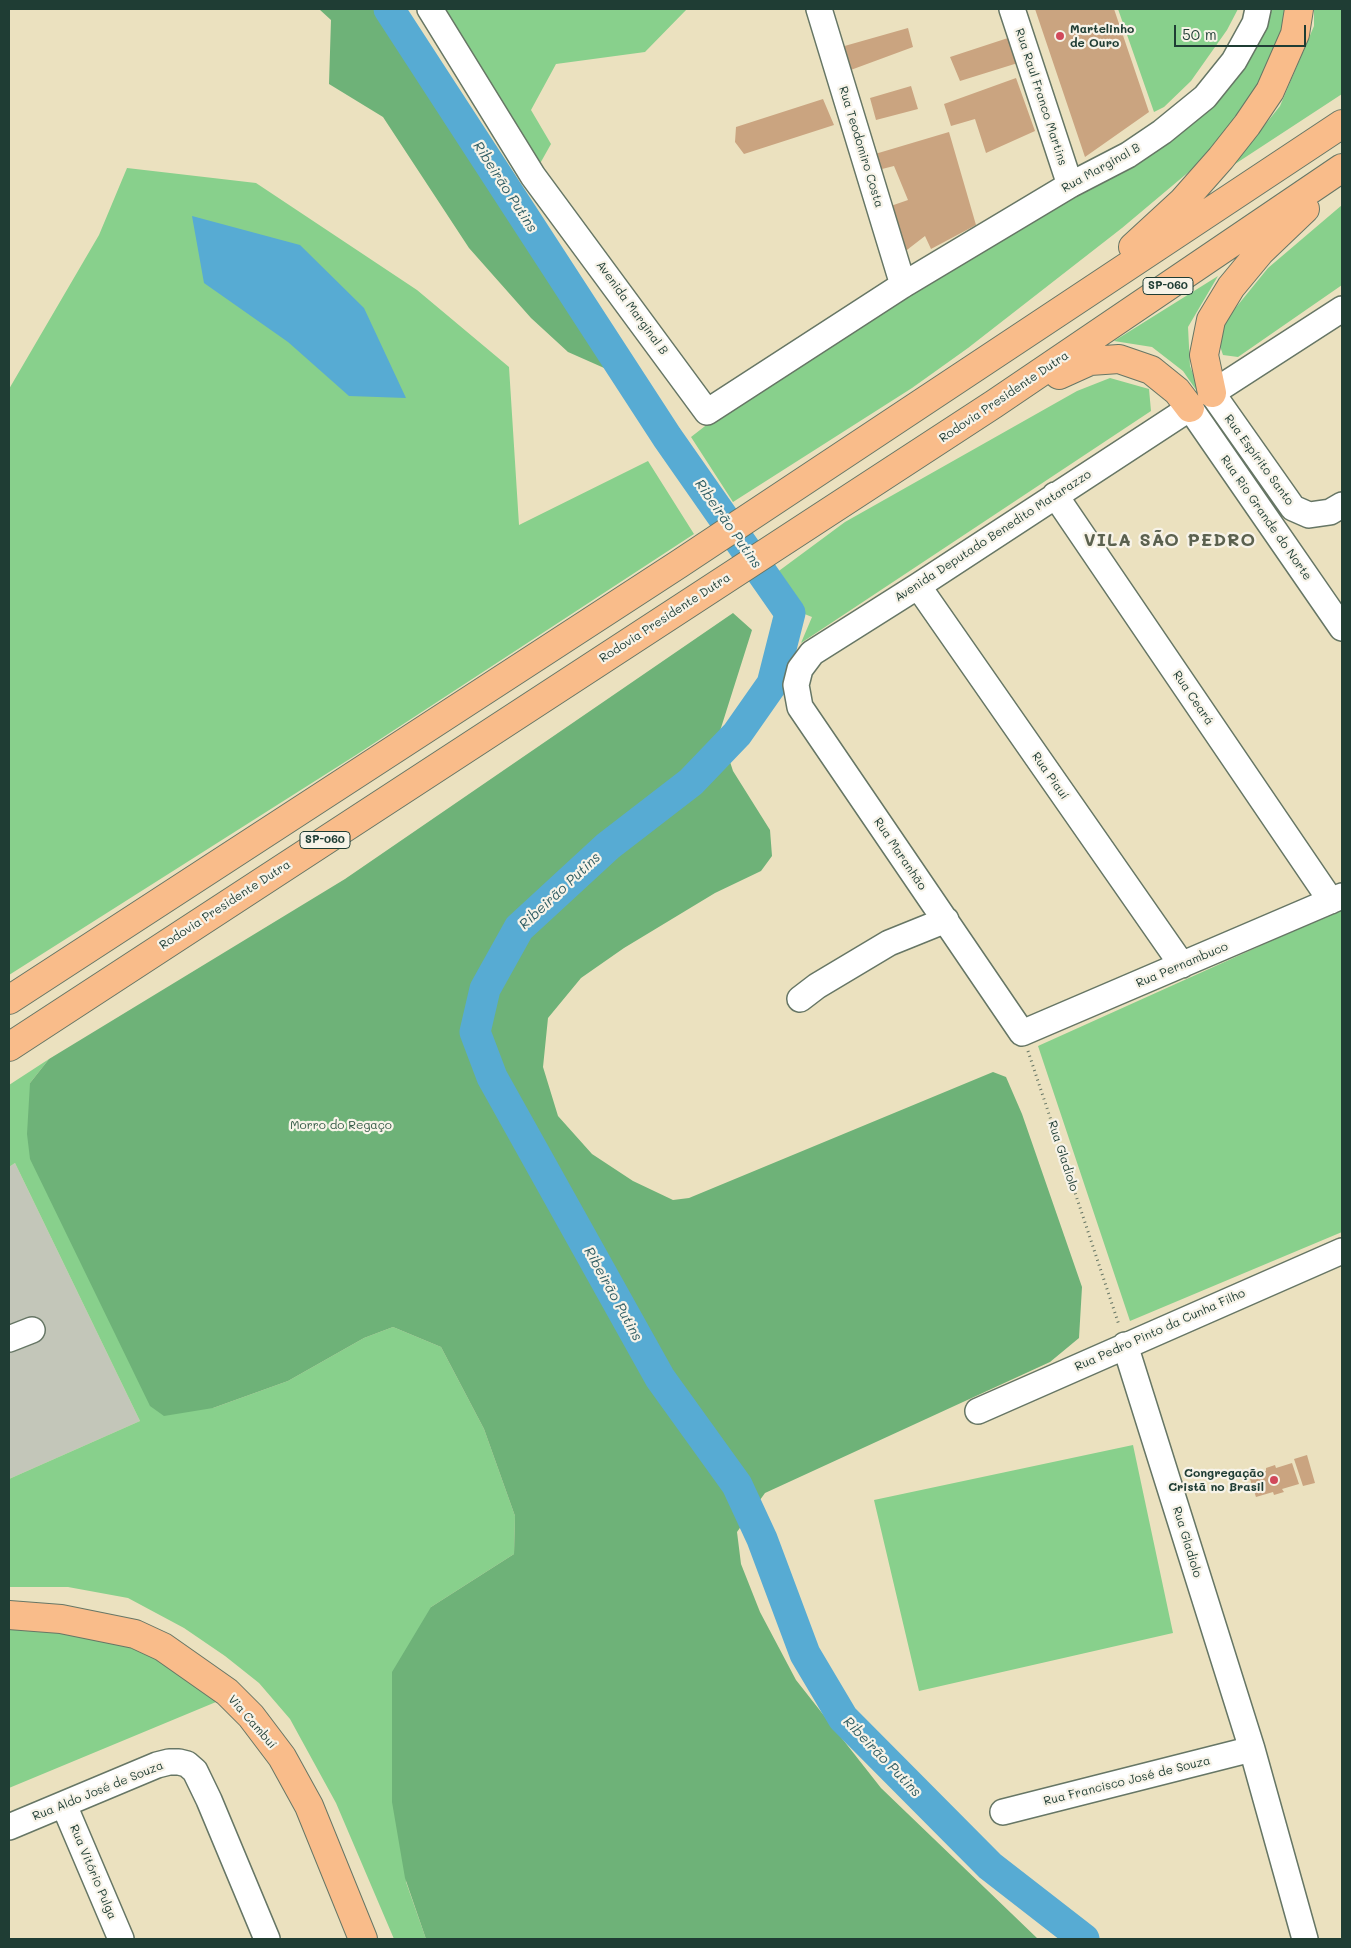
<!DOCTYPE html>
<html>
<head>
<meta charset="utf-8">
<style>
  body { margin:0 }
  #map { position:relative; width:1351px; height:1948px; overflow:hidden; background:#ebe1bf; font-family:Mali,sans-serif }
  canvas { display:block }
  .frame { position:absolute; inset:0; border:10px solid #1f3d34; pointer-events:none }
  .scale { position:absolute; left:1174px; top:25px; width:132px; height:22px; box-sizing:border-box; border:2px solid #1f3d34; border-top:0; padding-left:6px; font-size:15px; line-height:18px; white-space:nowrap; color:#1f3d34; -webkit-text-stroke:4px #f7f3e8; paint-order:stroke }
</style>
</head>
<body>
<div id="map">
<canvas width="1351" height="1948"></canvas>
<div class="frame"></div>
<div class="scale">50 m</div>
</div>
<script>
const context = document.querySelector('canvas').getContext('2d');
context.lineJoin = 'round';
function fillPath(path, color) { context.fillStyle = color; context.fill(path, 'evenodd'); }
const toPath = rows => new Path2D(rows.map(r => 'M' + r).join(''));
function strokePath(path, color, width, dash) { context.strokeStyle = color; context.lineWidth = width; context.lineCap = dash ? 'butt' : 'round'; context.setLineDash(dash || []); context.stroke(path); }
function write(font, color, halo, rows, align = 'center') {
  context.font = font + ' Mali,sans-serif'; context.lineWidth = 4.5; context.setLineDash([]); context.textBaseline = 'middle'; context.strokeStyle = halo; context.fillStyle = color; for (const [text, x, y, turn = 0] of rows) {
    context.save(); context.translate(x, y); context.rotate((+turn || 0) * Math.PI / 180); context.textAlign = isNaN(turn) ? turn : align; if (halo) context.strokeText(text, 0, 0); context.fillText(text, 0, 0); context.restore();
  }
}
const industrial = toPath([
  [15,1163,140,1421,9,1479,9,1167]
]);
const green = toPath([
  [430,9,687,9,645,52,556,64,531,110,551,144,533,176],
  [1118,9,1238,9,1227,30,1191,81,1164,107,1154,112],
  [1265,9,1289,9,1273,63,1216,149,1122,228,968,348,912,388,733,502,691,437,718,416,1202,109],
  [1314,9,1342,9,1342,94,1232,166,1280,106,1314,26],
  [127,168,256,183,417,290,509,367,519,525,648,461,694,534,356,755,9,975,9,389,99,235],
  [1342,205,1342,285,1238,357,1223,355,1218,340,1229,316,1268,268],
  [1218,276,1188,327,1190,366,1203,400,1183,371,1152,347,1114,341],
  [1110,378,1149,389,1151,411,801,643,812,617,797,611,772,576,845,522,1077,391],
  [1342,909,1342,1232,1130,1321,1038,1046],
  [49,1059,30,1083,213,1408,288,1381,364,1338,393,1327,441,1347,484,1429,515,1516,514,1554,431,1607,406,1882,426,1939,394,1939,336,1803,290,1719,259,1683,225,1656,184,1628,128,1598,68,1587,9,1587,9,1479,140,1421,15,1163,9,1167,9,1085],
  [1133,1445,1173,1633,919,1691,874,1500],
  [9,1622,130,1643,175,1666,216,1702,9,1788]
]);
const forest = toPath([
  [319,9,389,9,629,379,568,352,531,318,469,248,383,117,329,84,331,20],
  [733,613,752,630,720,731,733,771,770,830,772,856,761,871,715,893,624,948,581,978,548,1018,543,1067,558,1116,592,1154,633,1181,673,1200,689,1198,993,1072,1006,1077,1022,1114,1082,1287,1079,1338,1050,1362,765,1493,737,1532,741,1564,760,1612,796,1680,881,1788,1038,1939,426,1939,405,1878,392,1802,392,1672,431,1607,514,1554,515,1516,484,1429,441,1347,393,1327,364,1338,288,1381,213,1408,164,1416,150,1406,30,1159,27,1134,30,1083,49,1059,345,879]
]);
const water = toPath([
  [192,216,300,245,364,308,406,398,349,396,288,342,204,283]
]);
const river = toPath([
  [389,9,667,437,790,613,772,684,737,734,691,782,608,846,519,928,485,989,475,1032,492,1077,660,1378,737,1485,762,1539,805,1654,843,1718,990,1866,1084,1939]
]);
const building = toPath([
  [1035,9,1114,9,1149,112,1085,157],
  [908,28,913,47,848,71,841,47],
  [1011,37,1021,62,960,81,950,57],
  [1016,78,1035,131,986,153,975,119,951,126,944,104],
  [911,86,918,109,876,120,870,98],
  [823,99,834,125,744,154,735,142,736,127],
  [949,132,976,225,931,249,925,236,903,253,885,208,908,200,894,166,878,170,875,154],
  [1307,1455,1315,1483,1303,1486,1294,1459],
  [1292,1463,1299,1484,1282,1489,1284,1492,1274,1495,1273,1492,1256,1497,1249,1476,1266,1471,1266,1468,1275,1465,1276,1468]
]);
const path = toPath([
  [1028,1051,1119,1325]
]);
const minor = toPath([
  [430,9,533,176,707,412,903,285,1070,185,1128,155,1162,132,1205,97,1234,61,1255,23,1258,9],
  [819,9,903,285],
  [1012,9,1070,185],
  [1342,309,1212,393,1293,508,1309,515,1330,512,1342,505],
  [1055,495,1331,901],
  [918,586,1182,965],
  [1342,628,1190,408,918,586,812,653,800,669,796,685,800,707,1022,1033,1342,896],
  [800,999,817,986,889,943,946,920],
  [9,1339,32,1330],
  [1125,1345,1252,1749,1305,1939],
  [978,1411,1342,1251],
  [64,1805,121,1939],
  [1003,1812,1252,1749],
  [9,1827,157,1765,169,1762,179,1762,187,1764,195,1771,209,1800,267,1939]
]);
const major = toPath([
  [9,1615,61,1619,135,1634,163,1647,227,1692,251,1716,282,1757,309,1806,363,1939]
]);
const highway = toPath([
  [1133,247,1183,201,1221,158,1247,125,1270,91,1295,34,1299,9],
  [1059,375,1090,361,1119,359,1151,370,1177,391,1190,408],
  [1212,393,1204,355,1211,320,1231,287,1260,252,1305,209],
  [9,1000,679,564,1342,124],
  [9,1047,994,404,1342,168]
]);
const markers = [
  [1060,36,5,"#d1495b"],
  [1274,1480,5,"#d1495b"]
];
const shields = [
  [1168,286,50],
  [325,840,50]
];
const shieldNames = [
  ["SP-060",1168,286],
  ["SP-060",325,840]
];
const poiNames = [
  ["Martelinho",1070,29],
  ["de Ouro",1070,43],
  ["Congregação",1264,1473,"right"],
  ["Cristã no Brasil",1264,1487,"right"]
];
const streetNames = [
  ["Rua Raul Franco Martins",1041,97,72],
  ["Rua Teodomiro Costa",861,147,73],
  ["Rua Marginal B",1101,168,-29],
  ["Avenida Marginal B",632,308,54],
  ["Rodovia Presidente Dutra",1004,397,-34],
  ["Rua Espírito Santo",1259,460,54],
  ["Rua Rio Grande do Norte",1266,518,55],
  ["Avenida Deputado Benedito Matarazzo",993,536,-33],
  ["Rodovia Presidente Dutra",665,618,-33],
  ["Rua Ceará",1193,698,56],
  ["Rua Piauí",1050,776,55],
  ["Rua Maranhão",900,854,56],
  ["Rodovia Presidente Dutra",225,905,-33],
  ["Rua Pernambuco",1182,965,-23],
  ["Rua Gladiolo",1063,1156,72],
  ["Rua Pedro Pinto da Cunha Filho",1160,1330,-24],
  ["Rua Gladiolo",1187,1542,73],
  ["Via Cambuí",252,1722,49],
  ["Rua Francisco José de Souza",1127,1781,-14],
  ["Rua Aldo José de Souza",98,1791,-22],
  ["Rua Vitório Pulga",93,1872,67]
];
const parkNames = [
  ["Morro do Regaço",341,1125]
];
const waterNames = [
  ["Ribeirão Putins",505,187,57],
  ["Ribeirão Putins",728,524,55],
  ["Ribeirão Putins",560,891,-43],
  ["Ribeirão Putins",613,1294,61],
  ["Ribeirão Putins",882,1757,46]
];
const districtNames = [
  ["VILA SÃO PEDRO",1170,540]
];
fillPath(industrial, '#c3c6b9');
fillPath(green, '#88d08c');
fillPath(forest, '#6eb278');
fillPath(water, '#57abd3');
strokePath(river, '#57abd3', 31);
fillPath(building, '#caa480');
strokePath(minor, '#667665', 28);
strokePath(major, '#667665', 30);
strokePath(highway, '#667665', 30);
strokePath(path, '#667665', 3, [1, 4]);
strokePath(minor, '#fff', 25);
strokePath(major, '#f9bc8a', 28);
strokePath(highway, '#f9bc8a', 28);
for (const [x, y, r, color] of markers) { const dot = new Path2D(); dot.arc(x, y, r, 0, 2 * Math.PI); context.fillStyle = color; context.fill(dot); strokePath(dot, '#f7f3e8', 2); }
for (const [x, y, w] of shields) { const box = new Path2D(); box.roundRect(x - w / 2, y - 8.5, w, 17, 4); context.fillStyle = '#f7f3e8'; context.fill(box); strokePath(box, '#1f3d34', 1); }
write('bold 11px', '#1f3d34', null, shieldNames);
write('bold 12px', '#1f3d34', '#f7f3e8', poiNames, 'left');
write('12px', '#1f3d34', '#f7f3e8', streetNames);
write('12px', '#345a46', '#f7f3e8', parkNames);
write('italic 14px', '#305e64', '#f7f3e8', waterNames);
context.letterSpacing = '1px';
write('bold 18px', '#5b614f', '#f7f3e8', districtNames);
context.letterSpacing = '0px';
</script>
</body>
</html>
